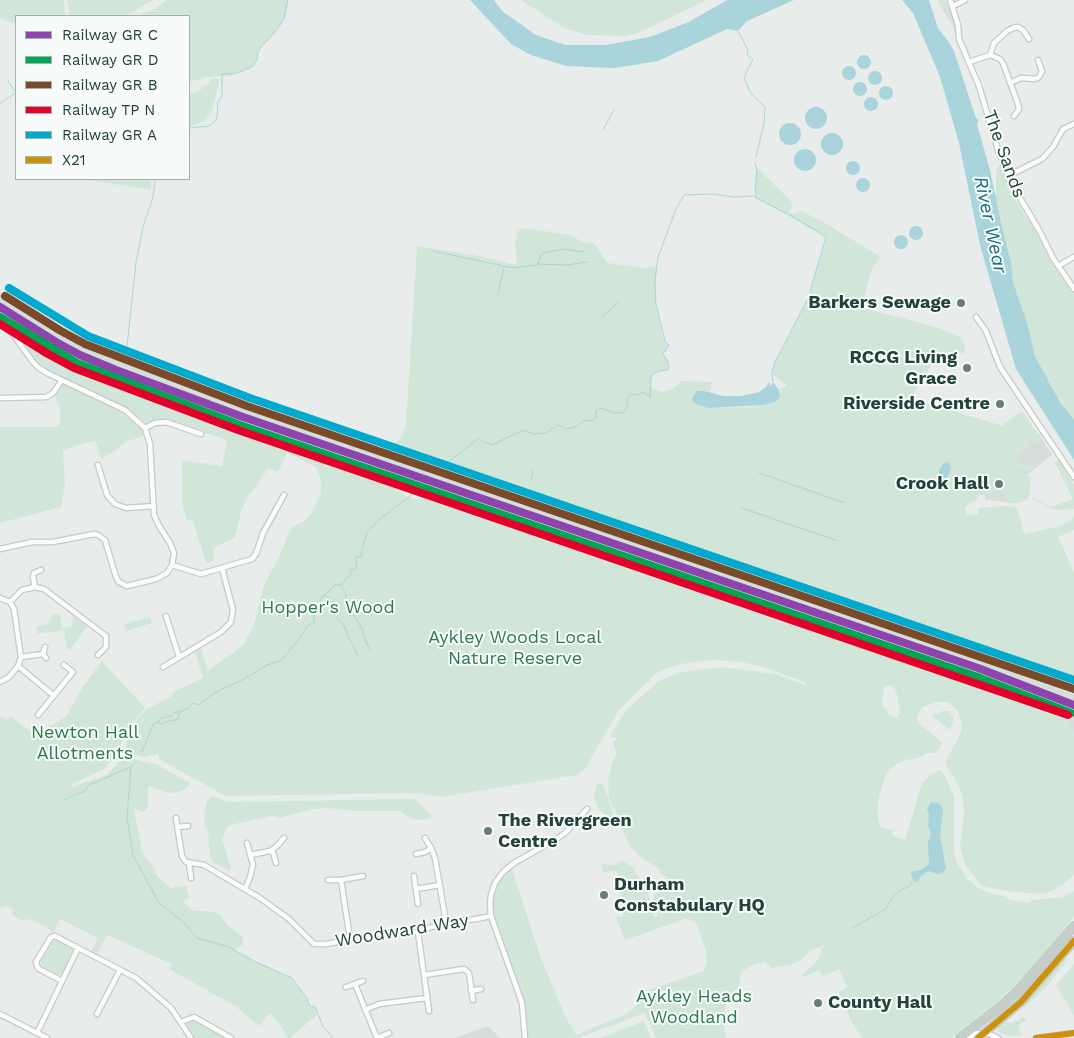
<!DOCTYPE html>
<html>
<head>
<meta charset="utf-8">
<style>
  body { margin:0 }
  #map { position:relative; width:1074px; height:1038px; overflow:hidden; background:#e8edeb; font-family:"Work Sans",sans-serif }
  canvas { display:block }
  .legend { position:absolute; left:15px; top:15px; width:175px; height:165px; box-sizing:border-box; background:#f7fbf9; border:1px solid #a3b1ad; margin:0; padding:6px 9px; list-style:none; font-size:15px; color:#24423a }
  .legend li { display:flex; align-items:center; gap:10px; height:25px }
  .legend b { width:25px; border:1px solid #a3b1ad }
</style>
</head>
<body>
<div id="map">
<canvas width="1074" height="1038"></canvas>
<ul class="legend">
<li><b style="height:6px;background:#8e44ad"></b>Railway GR C</li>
<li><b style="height:6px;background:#00a651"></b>Railway GR D</li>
<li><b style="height:6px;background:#7a4b2a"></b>Railway GR B</li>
<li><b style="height:6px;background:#e4002b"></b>Railway TP N</li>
<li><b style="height:6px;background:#00a9ce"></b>Railway GR A</li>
<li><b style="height:6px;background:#cd920c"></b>X21</li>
</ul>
</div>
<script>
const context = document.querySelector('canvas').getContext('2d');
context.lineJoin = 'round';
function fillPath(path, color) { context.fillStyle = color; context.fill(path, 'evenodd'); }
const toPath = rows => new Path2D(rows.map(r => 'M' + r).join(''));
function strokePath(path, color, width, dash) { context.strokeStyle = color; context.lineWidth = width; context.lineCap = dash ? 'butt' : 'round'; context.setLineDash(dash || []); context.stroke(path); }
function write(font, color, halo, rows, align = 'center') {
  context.font = font + ' "Work Sans",sans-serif'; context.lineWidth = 4; context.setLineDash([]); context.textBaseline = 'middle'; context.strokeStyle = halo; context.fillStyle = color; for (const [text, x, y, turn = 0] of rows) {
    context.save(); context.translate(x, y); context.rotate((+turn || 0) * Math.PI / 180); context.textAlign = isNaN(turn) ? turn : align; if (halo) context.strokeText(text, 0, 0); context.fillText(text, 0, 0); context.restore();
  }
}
const built = toPath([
  [0,294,17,305,56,324,76,336,121,352,176,375,223,399,231,405,261,410,373,447,381,450,388,456,418,469,607,530,720,570,848,612,887,629,997,665,1074,695,1074,732,939,663,883,640,849,630,827,629,814,625,755,603,746,597,726,588,647,567,572,539,438,496,426,486,359,461,242,421,228,421,141,390,80,363,16,330,0,319],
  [1039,434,1052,455,1027,475,1031,477,1028,499,1017,503,1004,502,985,500,985,495,979,495,977,500,972,502,965,507,947,445,1018,448],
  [488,1026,500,1038,454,1038]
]);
const green = toPath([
  [0,0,64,0,65,16,16,16,16,24,0,18],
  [67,0,153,0,126,16,88,16,86,15,69,16],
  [166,0,288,0,284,19,276,31,261,47,258,52,257,60,252,67,231,76,207,77,189,82,189,16,137,16,156,8],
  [521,0,707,0,640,32,627,36,587,35,566,29],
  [937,0,945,0,952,15,957,31,956,32],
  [211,79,220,79,212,112,205,121,189,127,189,94,200,90,208,84],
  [1000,162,1007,184,1021,209,1036,231,1055,268,1074,294,1074,419,1061,404,1035,356,1028,326,1020,305,1013,282,1011,262,1003,231,996,198,996,172],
  [756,167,791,201,792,207,789,212,792,214,801,211,820,220,881,257,872,269,861,307,939,328,958,336,962,340,965,348,964,353,940,352,916,389,911,400,924,402,1003,426,1004,423,1022,411,1042,440,1039,443,1029,441,1027,442,1029,448,1024,449,1018,455,1020,463,1027,467,1033,466,1037,459,1039,459,1041,461,1029,471,1007,467,1007,469,1031,477,1028,499,1017,503,1004,502,1006,493,1003,492,1004,477,997,476,992,495,978,495,977,500,972,502,965,507,967,515,978,514,978,508,1004,506,1017,507,1024,534,1061,526,1074,517,1074,530,1058,537,1074,572,1074,695,997,665,887,629,848,612,720,570,607,530,418,469,388,456,381,450,400,439,406,426,417,246,479,256,517,265,515,245,518,231,523,228,571,235,582,242,594,243,607,263,646,268,653,266,657,269,655,282,656,306,665,341,669,345,663,354,668,362,669,369,653,373,651,378,650,387,661,392,672,389,682,381,712,382,710,394,704,391,696,404,709,408,752,407,780,397,779,390,787,385,772,374,774,364,807,300,826,237,757,198,755,190],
  [82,179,151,179,151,190],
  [16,330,80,363,141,390,228,421,256,436,261,428,375,467,374,470,378,477,406,496,415,499,426,498,435,493,433,486,502,510,496,515,572,539,647,567,726,588,746,597,755,603,814,625,827,629,849,630,883,640,1055,706,1062,714,1074,732,1074,875,1061,886,1045,894,1013,892,982,886,965,865,960,846,964,815,963,796,956,781,947,766,946,760,959,737,962,729,961,721,958,712,952,705,948,702,936,702,923,707,919,712,917,719,919,723,942,743,939,750,934,753,927,753,921,757,902,761,894,766,886,774,879,796,877,812,880,827,893,830,892,835,895,837,905,840,921,786,926,779,940,769,946,778,954,797,954,850,956,861,967,879,983,891,1007,897,1009,900,1030,903,1031,900,1063,897,1074,891,1074,917,1024,977,994,1004,951,1038,862,1038,852,1023,839,992,847,987,839,969,822,977,819,970,804,977,801,976,817,961,824,945,811,950,802,959,791,965,772,968,765,962,752,965,741,972,739,986,727,1000,723,1022,726,1038,656,1038,645,1013,578,1038,525,1038,522,1003,494,927,490,904,495,883,511,865,540,956,566,1018,576,1035,628,1013,639,1003,643,992,704,971,707,961,706,950,695,921,685,919,625,940,616,917,623,916,617,871,603,872,601,864,617,865,622,860,633,868,647,889,655,918,658,916,653,895,673,885,657,868,638,855,629,845,609,798,608,780,613,761,617,755,613,742,618,738,610,736,626,710,659,681,681,672,721,667,775,674,831,694,806,685,805,682,763,667,741,662,714,660,681,664,664,669,655,674,618,711,585,769,577,775,441,797,417,793,226,796,159,759,158,754,145,757,125,752,125,747,137,719,147,709,170,697,177,690,203,678,195,652,201,648,208,671,212,667,229,656,243,645,254,625,264,585,279,557,291,528,306,520,312,512,321,493,321,481,316,467,287,453,278,472,269,468,247,498,241,511,235,538,214,547,213,561,206,563,193,521,187,520,183,507,182,460,222,466,227,440,209,434,201,434,160,422,145,428,148,435,125,442,113,452,101,459,95,440,63,450,65,485,61,507,0,523,0,427,58,427,60,423,60,409,53,393,62,380,39,368,12,333],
  [887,685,890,685,895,689,897,695,900,713,897,718,889,714,882,704,884,687],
  [1058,459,1074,485,1074,509,1055,510,1032,499,1033,498,1051,507,1073,499,1055,463],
  [58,614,60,616,62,628,73,626,72,614,87,627,70,650,67,648,64,630,38,634,37,626,48,624,52,615],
  [150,617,152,623,126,631,124,624],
  [102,661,145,708,127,729,118,750,106,768,75,783,69,788,106,775,120,761,128,758,156,764,190,783,186,789,178,792,168,793,148,786,148,807,143,812,134,809,142,852,153,867,157,876,171,888,186,886,189,898,182,901,194,911,207,911,220,914,228,926,243,937,243,944,235,950,254,961,292,978,307,998,309,1005,316,1008,318,1014,290,1038,288,1038,280,1025,270,1013,259,1026,235,1006,169,969,172,964,107,935,96,955,91,952,98,938,60,919,53,933,47,928,31,919,22,921,12,915,13,909,7,906,0,908,0,716,7,720,10,716,34,734,37,733,66,717,82,688],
  [942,711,949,711,953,716,953,723,950,730,932,716],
  [597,784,603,784,616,822,599,810,594,798],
  [212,796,228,802,412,799,417,801,433,817,422,820,410,818,399,811,355,811,328,808,313,809,280,818,272,816,230,825,227,827,222,839,231,869,230,871,212,862,210,856,208,832,204,821,205,810,207,802],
  [58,939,74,949,63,973,58,975,42,967,40,963,51,941],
  [1055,953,1058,953,1058,955,1024,994,1000,1017,997,1013,1022,991],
  [1065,959,1066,962,1045,988,1017,1014],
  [1074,964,1074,1015,1056,985],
  [1023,1017,1026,1019,1025,1023,1021,1022,1018,1027,1022,1035,1009,1036,999,1032,998,1028,1002,1024,1003,1025,1006,1022,1010,1023,1017,1021],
  [191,1021,200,1023,226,1038,194,1038,187,1025],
  [644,1021,651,1038,601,1038]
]);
const water = toPath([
  [470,0,494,0,502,11,536,35,565,45,605,45,650,37,689,22,727,0,794,0,747,21,738,31,727,29,658,61,615,68,566,66,531,55,511,44],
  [902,0,929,0,938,28,948,41,954,51,976,118,979,120,977,124,990,170,1003,231,1011,262,1013,282,1028,326,1035,356,1061,404,1074,419,1074,460,1016,369,980,245,959,143,940,77,913,13],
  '857 62a7 7 0 1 1 14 0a7 7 0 1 1-14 0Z',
  '842 73a7 7 0 1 1 14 0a7 7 0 1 1-14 0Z',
  '868 78a7 7 0 1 1 14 0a7 7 0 1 1-14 0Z',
  '853 89a7 7 0 1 1 14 0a7 7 0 1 1-14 0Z',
  '879 93a7 7 0 1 1 14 0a7 7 0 1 1-14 0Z',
  '864 104a7 7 0 1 1 14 0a7 7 0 1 1-14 0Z',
  '805 118a11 11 0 1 1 22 0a11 11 0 1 1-22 0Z',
  '779 134a11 11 0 1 1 22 0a11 11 0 1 1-22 0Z',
  '821 144a11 11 0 1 1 22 0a11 11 0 1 1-22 0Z',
  '794 160a11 11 0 1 1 22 0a11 11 0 1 1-22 0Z',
  '846 168a7 7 0 1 1 14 0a7 7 0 1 1-14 0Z',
  '856 185a7 7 0 1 1 14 0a7 7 0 1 1-14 0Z',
  '909 233a7 7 0 1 1 14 0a7 7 0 1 1-14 0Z',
  '894 242a7 7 0 1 1 14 0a7 7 0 1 1-14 0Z',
  [769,382,771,386,773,382,779,390,780,397,775,402,764,405,709,408,696,404,692,400,694,395,697,391,704,391,724,396,741,396,759,392,766,387],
  [947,462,950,464,951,469,947,478,941,480,939,477,939,471,943,464],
  [931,802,939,803,943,809,940,835,946,869,942,873,936,874,929,871,922,875,916,883,910,873,915,871,919,871,929,864,928,842,931,834,928,826,929,814,927,809]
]);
const stream = toPath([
  [738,31,748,50,747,55,753,59,747,71,744,79,746,82,751,94,765,107,764,123,756,157],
  [0,103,16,93,8,81],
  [189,128,209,126,217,119,218,102,222,96,222,74,237,73,252,67,257,60,258,52,261,47,276,31,284,19,288,0],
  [603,130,614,110],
  [755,163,757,171,755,190,756,197],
  [790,215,826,237,810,291],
  [433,251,513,268,537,265,542,253,547,252,564,249,583,252],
  [538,264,567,265,587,262],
  [498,294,504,267],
  [602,317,620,301],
  [121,357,127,346,136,262,143,227,153,197,155,179],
  [773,382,772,374,774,364,807,300],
  [446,464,479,438,483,442,492,445,523,430,534,434,546,433,558,425,567,429,577,426,585,420,592,421,596,418,596,411,602,408,615,413,623,413,627,407,627,398,631,394,638,395,643,392,650,397,651,378,654,373,669,369,668,362,663,354,669,345,665,341,656,304,655,282,658,257,676,209,684,195,712,194,735,197,753,196,787,214],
  [759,473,845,503],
  [531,479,533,470],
  [939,485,941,479],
  [742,508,838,541],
  [340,585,345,592,347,603,362,629,364,637,370,650],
  [324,595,332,601,334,615,343,624,357,655],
  [158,723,163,724,170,720,172,721,178,719,179,713],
  [142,752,153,724,158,722,161,718,171,716,175,712,182,712,184,709,188,709,193,703,198,705,218,691,244,679,267,665,282,660,302,635,307,626,314,622,314,612,318,609,318,604,324,595,337,584,340,585,345,581,346,578,352,574,350,572,351,569,355,570,357,565,355,557,361,557,364,541,368,531,381,518,413,494],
  [136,762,131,767,127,817,133,855,159,903,182,921,197,938,229,947,254,961,292,978,307,998,309,1005,316,1008,323,1027,332,1036,331,1038],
  [64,800,76,794,84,792,89,785,131,767],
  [852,928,886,909,892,898,901,890,910,886,913,878]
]);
const minor = toPath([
  [950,0,958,25,959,39,979,86,998,150,1010,181,1039,230,1053,258,1074,289],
  [953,6,965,0],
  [990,55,994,43,1007,31,1013,28,1018,27,1023,30,1029,39],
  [969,62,990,55,1000,59,1003,63,1018,104,1019,109,1014,116],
  [1010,83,1021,78,1035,79,1039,77,1042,71,1038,60],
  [1008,176,1042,159,1053,147,1063,129,1074,124],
  [1058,266,1074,257],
  [976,317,986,331,1000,367,1074,477],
  [0,324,12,333,33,362,39,368,47,373,125,410,145,428,150,444,154,515,159,526,170,543,174,553,172,565,167,573,156,579,127,586,119,582,116,577,105,540,98,535,94,534,53,542,32,542,0,549],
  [0,398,46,397,53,393,62,380],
  [145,428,155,423,166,422,201,434],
  [98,465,107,495,115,504,126,508,154,506],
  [172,565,201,574,252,559,256,554,263,533,284,495],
  [35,587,33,577,34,573,41,570],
  [0,598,10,602],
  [10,602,22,590,35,587,44,589,106,636,106,647,98,655],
  [166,616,179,657],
  [45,647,43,654,46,658],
  [21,657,43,654],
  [18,666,53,695],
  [163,667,221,632,231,622,233,610,222,568],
  [0,682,9,677,18,666,21,657,14,609,10,602],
  [38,715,73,672,64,665],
  [176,818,182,856,186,862,204,865,260,898,289,919,314,944,326,944,392,932,418,932,446,922,476,919,491,916],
  [178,827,188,826],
  [425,838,431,848],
  [270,851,277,846,284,838],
  [416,854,425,852,431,848,435,858,446,922],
  [250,855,270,851,273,852,276,863],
  [189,863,191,878],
  [414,876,418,904],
  [328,880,341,880,363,876],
  [341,880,350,939],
  [245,889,250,877,253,865,247,843],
  [416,889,440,885],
  [418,932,429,1011],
  [78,948,136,978,171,1008,191,1038],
  [424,975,464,969,469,973,473,1000],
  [355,984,377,1038],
  [346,987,363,981],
  [471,991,481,989],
  [365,1010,379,1004,427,998],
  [0,1014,47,1038],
  [97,1014,120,970],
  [181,1022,194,1017,231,1038],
  [37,1033,78,948,55,936,51,937,36,962,37,966,39,969,62,981],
  [377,1038,389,1033],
  [525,1038,522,1003,491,916,490,904,491,895,495,883,503,872,514,863,558,838,565,833,587,809],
  [969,1038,976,1033,989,1034,998,1038],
  [1036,1038,1074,1033]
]);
const trunk = toPath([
  [960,1038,1002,1005,1022,986,1074,926],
  [978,1038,1021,1002,1074,941]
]);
const bus1 = toPath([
  [978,1038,1021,1002,1074,941],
  [1036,1038,1074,1033]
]);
const rail1 = toPath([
  [0,307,56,342,80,355,116,370,243,417,978,668,1074,705]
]);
const rail2 = toPath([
  [0,317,77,363,240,425,975,676,1071,713]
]);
const rail3 = toPath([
  [5,296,61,331,85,344,247,406,1074,689]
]);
const rail4 = toPath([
  [0,324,48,354,74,368,238,430,1068,715]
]);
const rail5 = toPath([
  [9,288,88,336,250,398,1074,680]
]);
const markers = [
  [961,303,5,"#697e78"],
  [967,368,5,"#697e78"],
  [1000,404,5,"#697e78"],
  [999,484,5,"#697e78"],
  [488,831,5,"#697e78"],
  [604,895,5,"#697e78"],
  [818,1003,5,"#697e78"]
];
const streetNames = [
  ["The Sands",1004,154,70],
  ["Woodward Way",402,931,-9]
];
const poiNames = [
  ["Barkers Sewage",951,303],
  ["RCCG Living",957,358],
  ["Grace",957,379],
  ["Riverside Centre",990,404],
  ["Crook Hall",989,484],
  ["The Rivergreen",498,821,"left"],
  ["Centre",498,842,"left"],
  ["Durham",614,885,"left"],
  ["Constabulary HQ",614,906,"left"],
  ["County Hall",828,1003,"left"]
];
const parkNames = [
  ["Hopper's Wood",328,608],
  ["Aykley Woods Local",515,638],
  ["Nature Reserve",515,659],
  ["Newton Hall",85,733],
  ["Allotments",85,754],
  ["Aykley Heads",694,997],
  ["Woodland",694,1018]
];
const waterNames = [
  ["River Wear",990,225,78]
];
fillPath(built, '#d6dedb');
fillPath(green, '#d1e6d8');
fillPath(water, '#a9d4db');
strokePath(stream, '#a9d4db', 1);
strokePath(minor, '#c5cac8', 7);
strokePath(trunk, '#c3ccc9', 10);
strokePath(minor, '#fcfcfc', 4.5);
strokePath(trunk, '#c6cecc', 8);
strokePath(bus1, '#cd920c', 6);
strokePath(rail1, '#8e44ad', 8);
strokePath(rail2, '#00a651', 8);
strokePath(rail3, '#7a4b2a', 8);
strokePath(rail4, '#e4002b', 8);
strokePath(rail5, '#00a9ce', 8);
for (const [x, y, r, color] of markers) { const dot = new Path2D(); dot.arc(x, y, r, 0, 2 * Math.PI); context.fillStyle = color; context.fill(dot); strokePath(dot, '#f7fbf9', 2); }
write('18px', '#24423a', '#f7fbf9', streetNames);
write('bold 18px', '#24423a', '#f7fbf9', poiNames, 'right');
write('18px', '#2d7a4b', '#f7fbf9', parkNames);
write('italic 19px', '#1c6f80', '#f7fbf9', waterNames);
</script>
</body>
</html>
